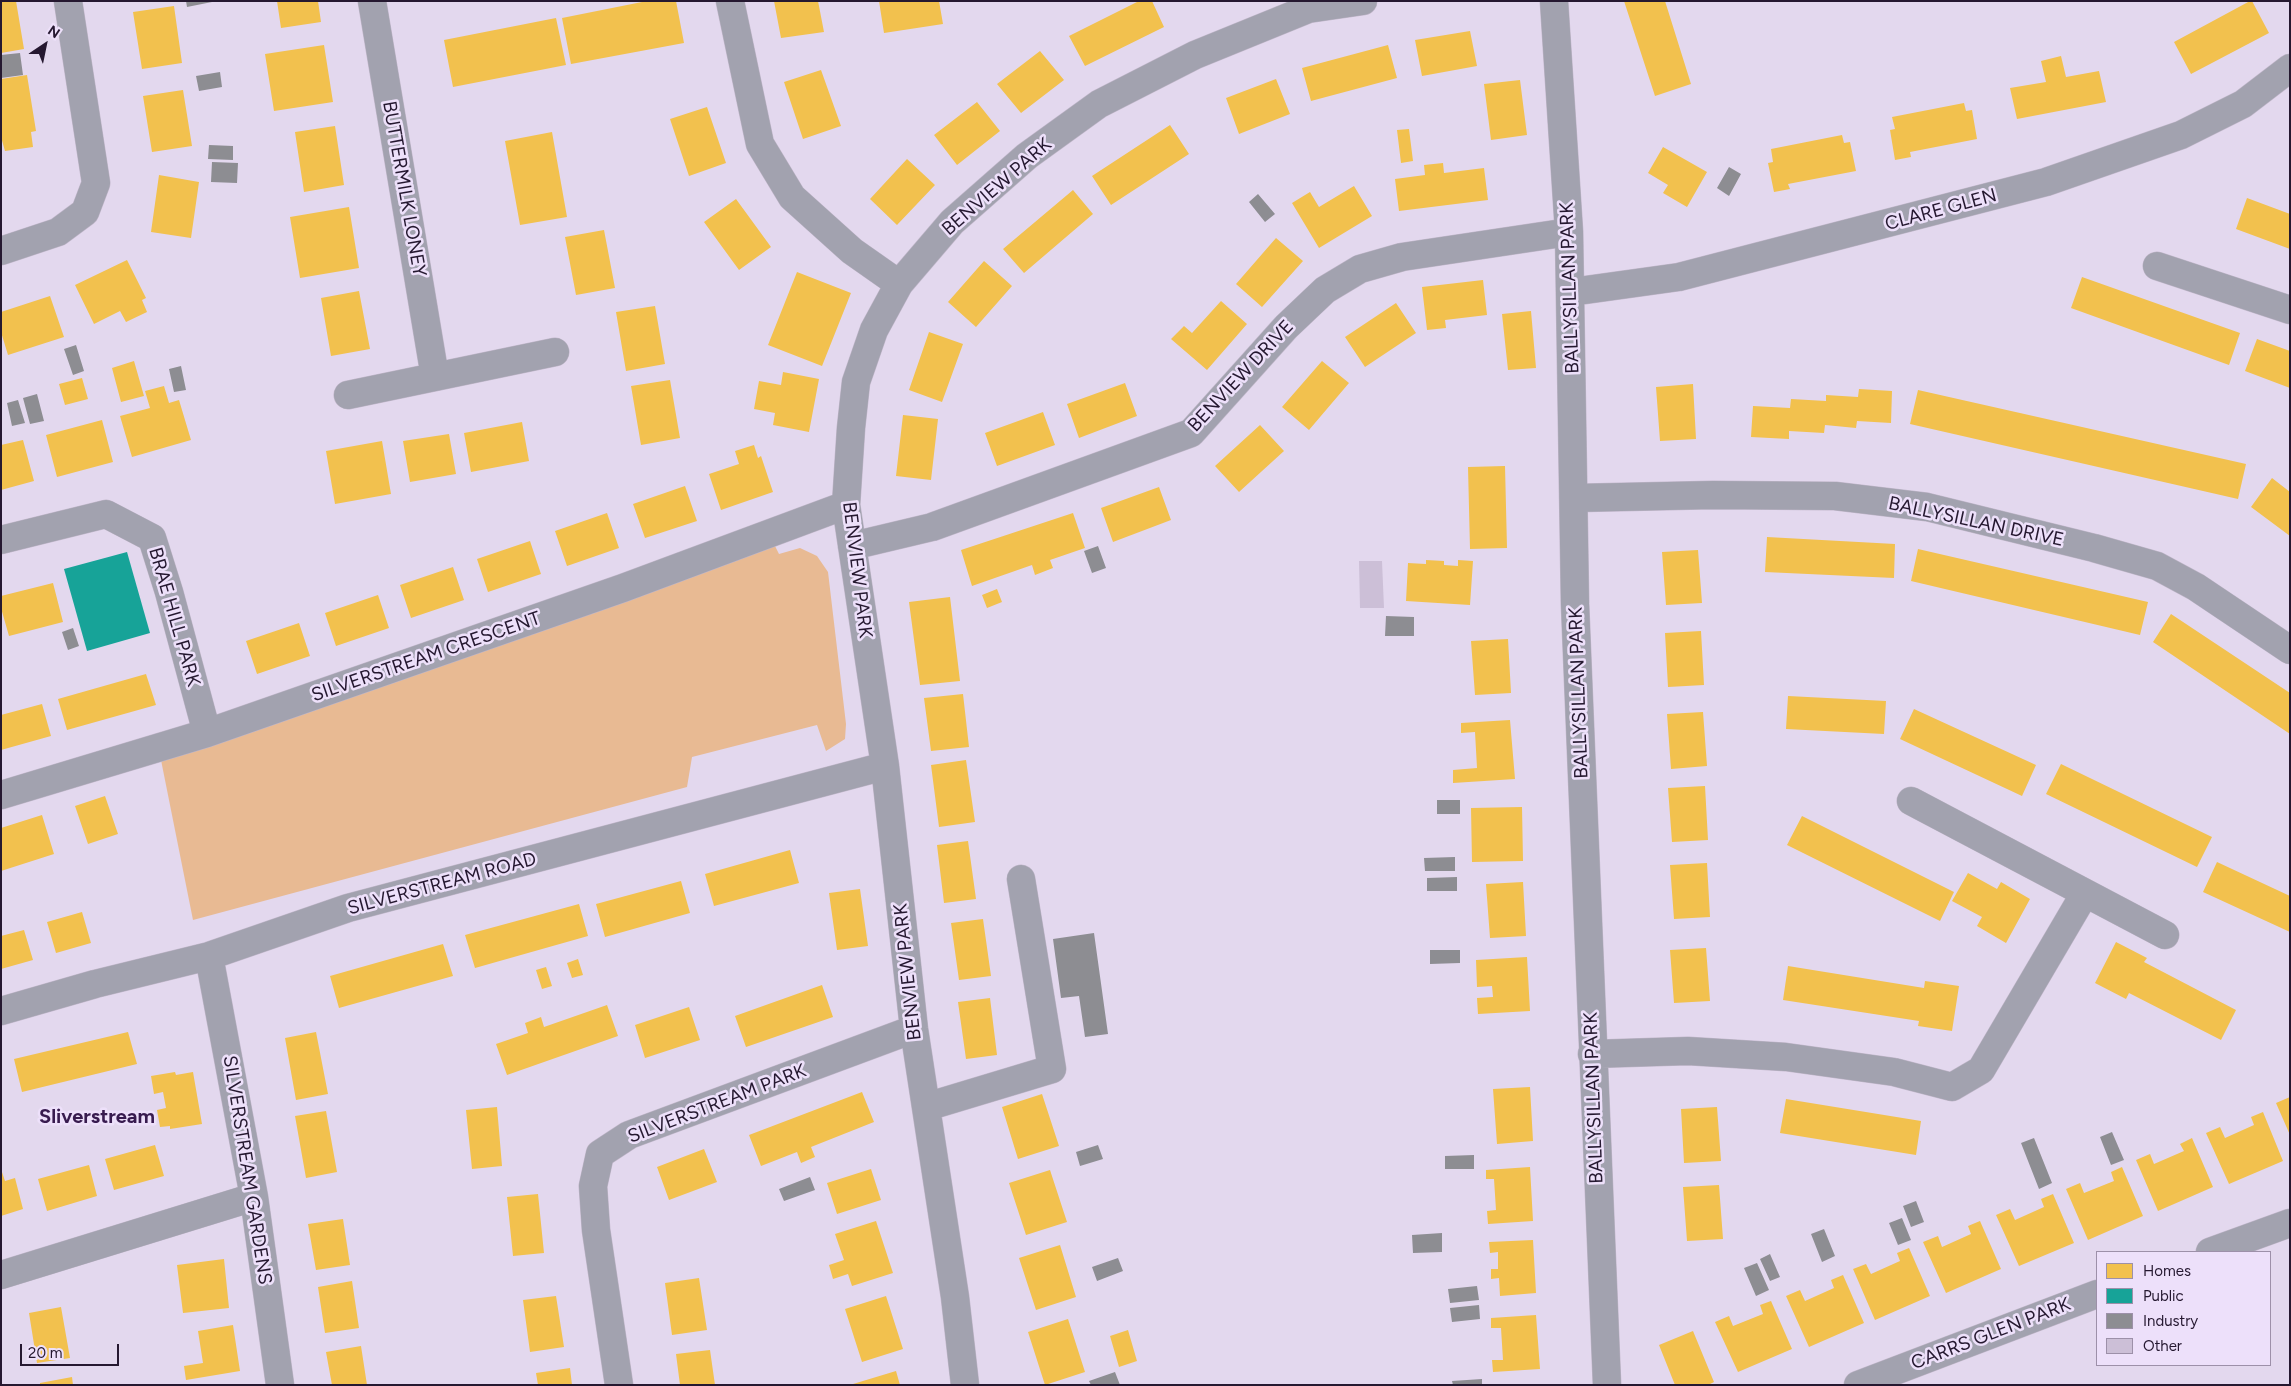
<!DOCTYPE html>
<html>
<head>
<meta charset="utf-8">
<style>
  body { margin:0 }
  #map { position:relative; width:2291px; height:1386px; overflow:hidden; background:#e3d8ee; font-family:Figtree,sans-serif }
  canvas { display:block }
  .frame { position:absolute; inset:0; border:2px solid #251830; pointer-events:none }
  .legend { position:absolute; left:2096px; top:1251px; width:175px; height:115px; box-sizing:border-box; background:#ede0fa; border:1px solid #9d90a9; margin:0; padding:6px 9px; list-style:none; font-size:15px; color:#251830 }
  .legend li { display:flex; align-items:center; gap:10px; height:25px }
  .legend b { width:25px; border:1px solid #9d90a9 }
  .north { position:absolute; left:20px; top:20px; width:50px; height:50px; -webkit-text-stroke:4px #ede0fa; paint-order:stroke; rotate:34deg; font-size:14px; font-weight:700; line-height:20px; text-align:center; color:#251830 }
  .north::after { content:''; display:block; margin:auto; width:18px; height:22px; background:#251830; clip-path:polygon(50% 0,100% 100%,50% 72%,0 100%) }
  .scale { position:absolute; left:20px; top:1344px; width:99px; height:22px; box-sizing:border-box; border:2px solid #251830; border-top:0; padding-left:6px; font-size:15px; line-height:18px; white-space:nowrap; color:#251830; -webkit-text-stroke:4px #ede0fa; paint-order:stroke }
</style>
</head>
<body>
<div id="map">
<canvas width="2291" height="1386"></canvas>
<div class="frame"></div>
<ul class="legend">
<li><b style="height:14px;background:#f2c14e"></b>Homes</li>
<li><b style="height:14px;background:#17a398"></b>Public</li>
<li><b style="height:14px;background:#8d8d92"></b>Industry</li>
<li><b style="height:14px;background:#ccbfd7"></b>Other</li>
</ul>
<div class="north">N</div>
<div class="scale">20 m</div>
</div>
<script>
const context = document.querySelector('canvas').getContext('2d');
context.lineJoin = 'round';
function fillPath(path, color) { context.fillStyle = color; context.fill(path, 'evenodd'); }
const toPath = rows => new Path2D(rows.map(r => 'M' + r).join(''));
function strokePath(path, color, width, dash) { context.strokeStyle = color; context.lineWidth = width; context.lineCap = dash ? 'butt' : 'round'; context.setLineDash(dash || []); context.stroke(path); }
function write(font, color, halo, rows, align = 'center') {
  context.font = font + ' Figtree,sans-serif'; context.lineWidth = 5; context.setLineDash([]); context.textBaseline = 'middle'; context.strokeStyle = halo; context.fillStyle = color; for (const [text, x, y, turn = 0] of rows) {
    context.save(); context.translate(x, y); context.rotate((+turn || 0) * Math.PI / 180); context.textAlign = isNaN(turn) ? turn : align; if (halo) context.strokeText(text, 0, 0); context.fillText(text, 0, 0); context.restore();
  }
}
const green = toPath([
  [775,546,779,554,800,548,817,556,828,572,846,724,845,739,826,751,817,725,692,757,687,787,193,920,161,760]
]);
const homes = toPath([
  [1,1,16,1,24,49,1,53],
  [277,1,318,1,321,22,281,28],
  [647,1,676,1,684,43,571,64,562,18],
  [774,1,818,1,824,32,781,38],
  [879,1,939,1,943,24,884,33],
  [1139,1,1152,1,1164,27,1085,66,1069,36],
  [1624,1,1665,1,1691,84,1655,96],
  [2250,1,2252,1,2269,33,2191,74,2174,42],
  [174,6,182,63,142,69,133,12],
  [556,18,566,65,453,87,444,40],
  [1470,31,1477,66,1422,76,1415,40],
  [324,45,333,102,274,111,265,54],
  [1388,45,1397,78,1311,101,1302,68],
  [1040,51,1064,80,1021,113,997,84],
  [2061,56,2066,77,2099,71,2106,102,2017,119,2010,88,2046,82,2041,61],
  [821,70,841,126,803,139,784,82],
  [27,75,36,131,31,132,33,147,5,151,1,137,1,79],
  [1276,79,1290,114,1239,134,1226,98],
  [1520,80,1527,135,1491,140,1484,84],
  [183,90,192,146,152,152,143,96],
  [977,102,1000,131,957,165,934,135],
  [1964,103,1966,111,1972,110,1977,139,1910,152,1911,157,1895,160,1890,130,1895,129,1892,117],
  [707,107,726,163,689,176,670,119],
  [1170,125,1189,154,1111,205,1092,176],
  [335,126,344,185,304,192,295,132],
  [1409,129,1413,161,1401,163,1397,130],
  [552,132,567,217,520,225,505,141],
  [1842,135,1844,143,1850,142,1856,171,1788,184,1790,189,1774,192,1768,163,1773,162,1771,149],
  [1663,147,1707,172,1687,207,1663,193,1668,185,1648,173],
  [907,159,935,185,897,225,870,199],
  [1443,163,1444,173,1484,168,1488,200,1399,211,1395,179,1425,175,1424,165],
  [159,175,199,182,191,238,151,232],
  [1354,186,1372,216,1319,248,1292,203,1310,192,1319,207],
  [1073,190,1093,214,1024,273,1003,249],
  [2247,198,2290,214,2290,249,2236,229],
  [736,199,771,247,739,270,704,222],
  [349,207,359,268,300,278,290,217],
  [604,230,615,288,576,295,565,237],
  [1276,238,1303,261,1262,307,1236,284],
  [127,260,146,298,142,300,147,312,126,322,120,311,94,324,75,285],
  [984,261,1012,286,976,327,948,302],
  [797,272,851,293,822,366,768,345],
  [2082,277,2240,333,2229,365,2071,308],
  [1483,280,1487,315,1445,320,1446,328,1427,330,1422,287],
  [359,291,370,349,331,356,321,298],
  [50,296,64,337,8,355,1,332,1,312],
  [1221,301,1247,324,1207,370,1171,339,1184,326,1192,333],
  [1396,303,1416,333,1365,367,1345,337],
  [655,306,665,364,626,371,616,312],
  [1531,311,1536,368,1508,370,1502,314],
  [929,332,963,344,942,402,909,390],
  [2257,339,2290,351,2290,388,2245,371],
  [134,361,144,396,121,402,112,368],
  [1322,361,1349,383,1309,430,1282,407],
  [783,372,819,379,809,432,773,425,775,413,754,409,759,381,781,385],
  [82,378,88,399,65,405,59,384],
  [670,380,680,438,641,445,631,386],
  [1125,383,1137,416,1079,438,1067,404],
  [1693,384,1696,439,1660,441,1656,387],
  [164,386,169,403,179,400,191,440,132,457,120,416,150,408,145,391],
  [1859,389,1892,391,1891,423,1857,421,1856,428,1825,425,1824,433,1789,431,1789,439,1751,437,1753,406,1790,408,1791,399,1826,401,1826,395,1858,397],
  [1918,390,2246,464,2238,499,1910,424],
  [1043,412,1055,445,997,466,985,433],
  [903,415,938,419,931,480,896,476],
  [102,420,113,462,57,477,46,435],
  [522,422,529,461,471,472,464,433],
  [1260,425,1284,451,1239,492,1215,466],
  [449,434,456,474,410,482,403,441],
  [23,440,34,481,1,490,1,445],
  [382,441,391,494,335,504,326,451],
  [754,445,758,458,761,456,773,492,721,510,709,474,739,464,735,451],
  [1505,466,1507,548,1470,549,1468,467],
  [2272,478,2290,492,2290,536,2251,507],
  [685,486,697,521,645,538,633,504],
  [1159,487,1171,520,1113,542,1101,508],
  [607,513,619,548,567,566,555,531],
  [1073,513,1085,548,1050,560,1053,568,1035,575,1032,565,972,586,961,550],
  [1767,537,1895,544,1894,578,1765,572],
  [530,541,541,574,488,592,477,559],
  [1918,549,2148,602,2140,635,1911,581],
  [1698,550,1702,603,1666,605,1662,552],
  [1426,560,1444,561,1444,565,1458,566,1458,560,1473,561,1470,605,1406,601,1408,563,1426,564],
  [453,567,464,600,411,618,400,585],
  [53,583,63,622,9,636,1,608,1,596],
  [997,589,1002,602,987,608,982,595],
  [378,595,389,628,336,646,325,613],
  [950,597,960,681,920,685,909,602],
  [2171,614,2290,693,2290,734,2153,642],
  [299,623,310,656,257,674,246,641],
  [1701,631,1704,685,1668,687,1665,633],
  [1508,639,1511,693,1475,695,1471,641],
  [146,674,156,705,67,730,58,699],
  [963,694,969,747,931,751,924,698],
  [1788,696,1886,701,1884,734,1786,729],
  [42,704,51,736,1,750,1,715],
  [1914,709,2036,765,2022,796,1900,739],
  [1703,712,1707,766,1671,769,1667,714],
  [1510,720,1515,779,1453,783,1453,770,1477,768,1475,732,1461,733,1461,723],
  [966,760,975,822,939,827,931,765],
  [2061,764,2212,837,2197,867,2046,794],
  [1705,786,1708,840,1672,842,1668,788],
  [105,796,118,834,88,844,75,806],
  [1522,807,1523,861,1472,862,1471,808],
  [42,815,54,854,1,871,1,828],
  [1802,816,1954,892,1940,921,1787,845],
  [968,841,976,899,944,903,937,845],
  [790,850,799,883,714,906,705,874],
  [2217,862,2290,896,2290,932,2203,892],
  [1707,863,1710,917,1674,919,1670,865],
  [1968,873,1997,889,2001,882,2030,899,2006,943,1977,926,1982,917,1952,901],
  [681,881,690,913,605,937,596,904],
  [1523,882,1526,936,1490,938,1486,884],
  [860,889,868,946,837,950,829,893],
  [579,904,588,936,475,968,465,935],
  [82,912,91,943,56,953,47,922],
  [983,919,991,976,959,980,951,923],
  [24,930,33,960,1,969,1,936],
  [2116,942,2147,958,2144,962,2236,1010,2221,1040,2129,993,2126,999,2095,983],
  [443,944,453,976,339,1008,330,976],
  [1706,948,1710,1001,1674,1003,1670,950],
  [1527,957,1530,1011,1478,1014,1477,998,1493,997,1492,986,1477,987,1476,960],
  [578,959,583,975,572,978,567,963],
  [1788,966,1924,988,1925,981,1959,986,1952,1031,1918,1026,1919,1021,1783,1000],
  [546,967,552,986,542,989,536,970],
  [822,985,833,1017,746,1047,735,1016],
  [990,998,997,1055,966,1059,958,1002],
  [607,1005,618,1036,507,1075,496,1044,528,1033,525,1023,541,1017,544,1027],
  [689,1007,700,1040,645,1058,635,1025],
  [128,1032,137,1064,22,1092,14,1059],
  [316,1032,328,1094,296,1100,285,1038],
  [175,1072,176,1075,193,1072,202,1124,170,1129,170,1126,160,1127,157,1110,166,1108,163,1092,154,1094,151,1076],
  [1530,1087,1533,1141,1497,1144,1493,1089],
  [862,1092,874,1122,811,1147,815,1157,801,1163,797,1152,761,1166,749,1135],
  [1042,1094,1059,1146,1018,1159,1002,1107],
  [2290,1097,2290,1135,2276,1103],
  [1786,1099,1921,1121,1916,1155,1780,1133],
  [497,1107,502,1166,472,1169,466,1110],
  [1717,1107,1721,1161,1684,1163,1681,1109],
  [326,1111,337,1172,306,1178,295,1116],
  [2263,1112,2283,1161,2229,1184,2206,1133,2220,1127,2225,1138,2254,1125,2251,1117],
  [2192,1138,2213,1187,2158,1211,2136,1160,2150,1154,2154,1164,2184,1151,2180,1144],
  [155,1145,164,1176,114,1190,105,1159],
  [704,1149,717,1182,669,1200,657,1167],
  [89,1165,97,1196,47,1211,38,1179],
  [1530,1167,1533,1221,1488,1224,1487,1211,1496,1210,1494,1179,1486,1179,1486,1170],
  [2122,1167,2143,1216,2088,1240,2066,1189,2080,1183,2084,1193,2114,1181,2111,1172],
  [1,1169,5,1181,15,1178,23,1209,1,1216],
  [871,1169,881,1200,837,1214,827,1183],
  [1050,1170,1067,1222,1026,1235,1009,1183],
  [1719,1185,1723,1239,1687,1241,1683,1187],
  [538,1194,544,1253,513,1256,507,1197],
  [2053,1194,2074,1243,2019,1266,1996,1215,2010,1209,2015,1220,2044,1207,2041,1199],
  [343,1219,350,1265,316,1270,308,1224],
  [876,1221,893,1273,852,1286,848,1274,833,1279,829,1265,844,1260,835,1234],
  [1980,1221,2001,1269,1946,1293,1923,1242,1938,1236,1942,1247,1971,1234,1968,1226],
  [1533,1240,1536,1293,1500,1296,1499,1278,1491,1279,1491,1269,1498,1269,1498,1252,1490,1253,1489,1242],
  [1060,1245,1076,1297,1036,1310,1019,1258],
  [1909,1248,1930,1296,1875,1320,1853,1269,1866,1264,1871,1274,1900,1261,1897,1253],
  [224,1259,229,1308,183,1313,177,1265],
  [1843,1275,1864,1323,1809,1347,1786,1296,1800,1290,1805,1301,1834,1288,1831,1280],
  [699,1278,707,1330,672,1335,665,1283],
  [352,1281,359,1328,325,1333,318,1287],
  [556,1296,564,1347,530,1352,523,1300],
  [886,1296,903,1349,862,1362,845,1309],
  [1771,1301,1792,1349,1738,1372,1715,1322,1729,1316,1733,1326,1763,1314,1760,1305],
  [61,1307,70,1358,37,1363,29,1313],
  [1536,1315,1540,1369,1493,1372,1492,1360,1503,1360,1501,1328,1491,1328,1491,1318],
  [1068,1319,1085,1372,1045,1385,1028,1332],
  [233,1325,240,1371,186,1380,184,1366,203,1363,198,1331],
  [1128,1330,1137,1361,1119,1367,1110,1336],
  [1693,1331,1714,1382,1708,1385,1675,1385,1659,1345],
  [361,1346,367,1385,332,1385,326,1352],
  [710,1350,715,1385,680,1385,676,1354],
  [570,1368,572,1385,538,1385,536,1373],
  [896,1371,900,1385,853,1385,853,1384],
  [72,1377,73,1385,40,1385,40,1383]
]);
const public = toPath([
  [127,552,150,633,87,651,64,569]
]);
const industry = toPath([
  [186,1,212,1,212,2,187,7],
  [20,53,23,75,1,78,1,55],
  [220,72,222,87,199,91,196,76],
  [209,145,233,146,233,160,208,159],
  [212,162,238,163,237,183,211,182],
  [1729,167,1741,174,1729,196,1717,188],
  [1258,194,1275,214,1265,222,1249,202],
  [76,345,84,371,73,375,64,349],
  [181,366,186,390,174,392,169,369],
  [37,394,44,421,30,424,23,398],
  [18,400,25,423,12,426,7,403],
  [1098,546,1106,568,1092,573,1084,551],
  [1386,616,1414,617,1414,636,1385,636],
  [73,628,79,646,68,650,62,632],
  [1437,800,1460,800,1460,814,1437,814],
  [1455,857,1455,871,1425,871,1424,858],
  [1457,877,1457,891,1427,891,1427,878],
  [1094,933,1108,1034,1085,1037,1079,996,1061,998,1053,939],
  [1430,950,1460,950,1460,963,1430,964],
  [2112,1132,2124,1160,2111,1165,2100,1137],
  [2034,1138,2052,1183,2039,1189,2021,1143],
  [1098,1145,1103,1159,1080,1166,1076,1152],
  [1474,1155,1474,1169,1445,1169,1445,1156],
  [810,1177,815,1190,784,1201,779,1189],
  [1916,1201,1924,1222,1911,1227,1903,1206],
  [1902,1218,1911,1240,1898,1245,1889,1223],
  [1824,1229,1835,1256,1822,1262,1811,1234],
  [1442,1233,1442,1252,1413,1253,1412,1235],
  [1770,1254,1780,1277,1770,1281,1760,1259],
  [1118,1258,1123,1271,1097,1281,1092,1267],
  [1757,1263,1769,1290,1756,1296,1744,1268],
  [1477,1286,1479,1300,1450,1303,1448,1289],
  [1479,1305,1480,1319,1452,1322,1450,1308],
  [1115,1372,1120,1385,1091,1385,1089,1381],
  [1482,1379,1482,1385,1453,1385,1452,1381]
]);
const building = toPath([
  [1359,561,1382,561,1384,608,1360,608]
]);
const minor = toPath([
  [372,1,435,377],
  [730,1,760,144,792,197,852,251,899,284],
  [1554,1,1569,232,1575,604,1607,1385],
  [1,251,58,232,85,212,96,183,68,1],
  [2157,266,2290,310],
  [1571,292,1679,277,2046,182,2181,135,2243,104,2290,68],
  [348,395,555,352],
  [1575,498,1713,495,1835,496,1927,507,2094,548,2157,566,2196,587,2290,650],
  [1,540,106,514,152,538,169,592,207,733],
  [852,546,932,527,1191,433,1286,327,1325,290,1360,269,1402,257,1569,232],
  [1,795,207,733,623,588,846,505],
  [1911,801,2165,935],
  [209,956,254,1197,280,1385],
  [1,1011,95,984,209,956,348,908,885,766],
  [1592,1054,1688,1051,1786,1057,1894,1072,1952,1087,1981,1070,2085,893],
  [926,1107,1052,1069,1021,879],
  [2210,1252,2290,1223],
  [1,1275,254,1197],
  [619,1385,596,1230,593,1186,600,1154,629,1135,914,1029],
  [965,1385,955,1297,914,1029,885,766,846,505,851,428,856,382,874,330,899,284,952,222,1027,156,1099,104,1195,55,1308,9,1363,1],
  [1858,1385,2097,1294]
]);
const streetNames = [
  ["BENVIEW PARK",997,187,-41],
  ["BUTTERMILK LONEY",404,189,80],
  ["CLARE GLEN",1941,210,-15],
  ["BALLYSILLAN PARK",1570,288,-92],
  ["BENVIEW DRIVE",1241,376,-47],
  ["BALLYSILLAN DRIVE",1976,522,12],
  ["BENVIEW PARK",857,570,83],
  ["BRAE HILL PARK",174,617,74],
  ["SILVERSTREAM CRESCENT",426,657,-19],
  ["BALLYSILLAN PARK",1579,693,-92],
  ["SILVERSTREAM ROAD",442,884,-15],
  ["BENVIEW PARK",908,972,-96],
  ["BALLYSILLAN PARK",1594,1098,-92],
  ["SILVERSTREAM PARK",717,1104,-21],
  ["SILVERSTREAM GARDENS",247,1170,81],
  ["CARRS GLEN PARK",1991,1334,-21]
];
const neighbourhoodNames = [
  ["Sliverstream",97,1117]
];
fillPath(green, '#e8ba93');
fillPath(homes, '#f2c14e');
fillPath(public, '#17a398');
fillPath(industry, '#8d8d92');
fillPath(building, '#ccbfd7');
strokePath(minor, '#c1b7ca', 29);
strokePath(minor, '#a2a2af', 28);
write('19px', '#251830', '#ede0fa', streetNames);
write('bold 20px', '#381b4f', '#ede0fa', neighbourhoodNames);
</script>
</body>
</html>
